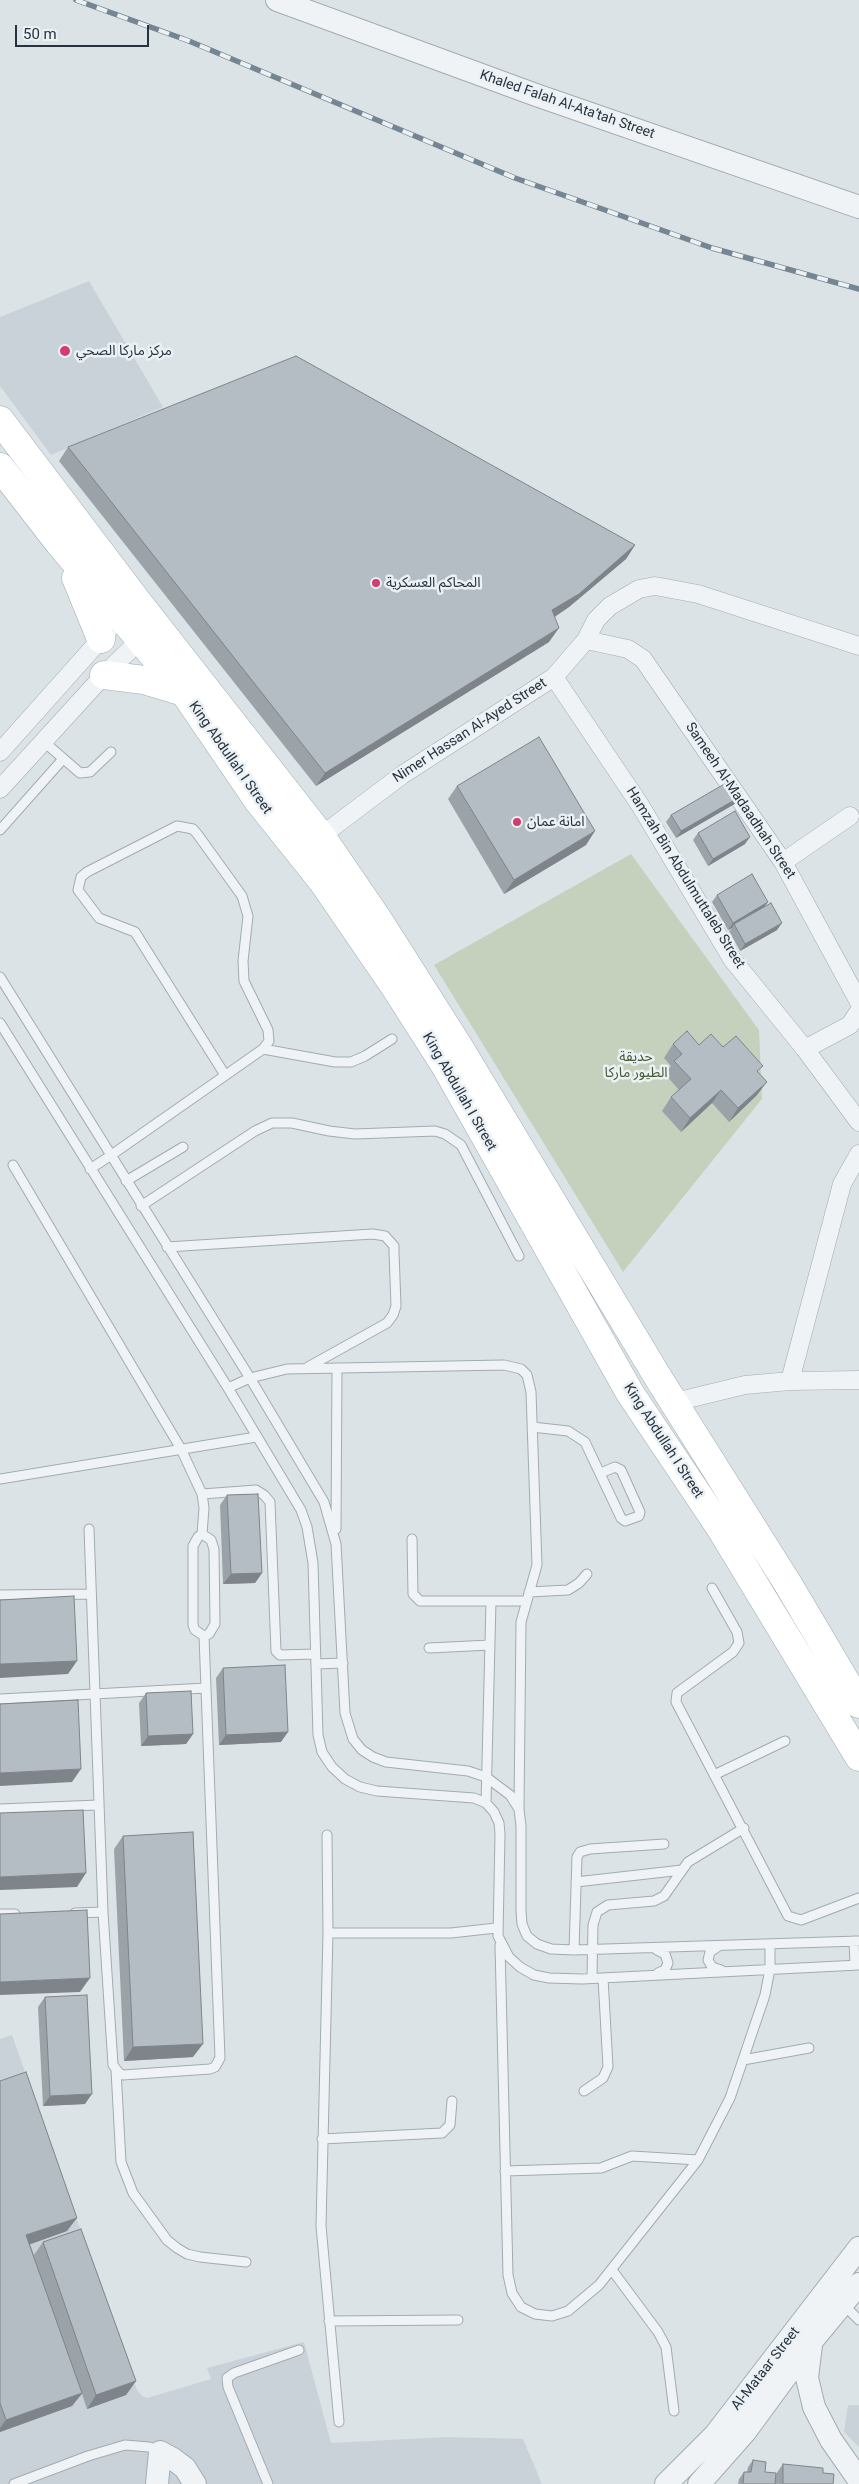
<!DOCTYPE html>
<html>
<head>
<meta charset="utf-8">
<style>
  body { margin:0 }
  #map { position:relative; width:859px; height:2484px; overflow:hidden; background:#dce3e7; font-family:Roboto,sans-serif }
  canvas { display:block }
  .scale { position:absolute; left:15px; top:25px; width:134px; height:22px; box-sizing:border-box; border:2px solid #26333e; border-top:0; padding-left:6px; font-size:15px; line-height:18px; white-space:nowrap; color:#26333e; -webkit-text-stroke:4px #ecf1f5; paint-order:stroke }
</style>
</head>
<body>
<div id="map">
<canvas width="859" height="2484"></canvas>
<div class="scale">50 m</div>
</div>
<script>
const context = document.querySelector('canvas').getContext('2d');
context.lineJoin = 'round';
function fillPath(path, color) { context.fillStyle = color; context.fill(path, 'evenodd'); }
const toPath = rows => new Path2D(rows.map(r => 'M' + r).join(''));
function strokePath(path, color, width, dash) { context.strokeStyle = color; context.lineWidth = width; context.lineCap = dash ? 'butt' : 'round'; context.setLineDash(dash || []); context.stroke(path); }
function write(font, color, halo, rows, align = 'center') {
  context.font = font + ' Roboto,"Noto Sans Arabic",sans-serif'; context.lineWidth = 5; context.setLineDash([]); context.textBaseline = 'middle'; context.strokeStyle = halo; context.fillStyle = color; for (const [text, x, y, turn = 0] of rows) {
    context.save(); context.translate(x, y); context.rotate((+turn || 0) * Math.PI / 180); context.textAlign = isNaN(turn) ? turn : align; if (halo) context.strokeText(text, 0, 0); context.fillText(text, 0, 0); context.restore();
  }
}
const built = toPath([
  [89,281,163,407,51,455,0,386,0,317],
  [12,2035,137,2390,142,2396,147,2398,211,2379,207,2368,304,2342,331,2443,448,2437,523,2439,542,2484,0,2484,0,2039],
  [848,2405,859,2405,859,2447,844,2432]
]);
const green = toPath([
  [631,854,759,1030,762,1099,623,1272,434,965]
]);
const service = toPath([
  [43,741,80,773,90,772,111,752],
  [0,830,63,759],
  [0,977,250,1378,324,1502,336,1544,345,1713,353,1739,362,1750,373,1757,386,1762,468,1771,486,1777,510,1795,519,1809,521,1826,521,1911,522,1924,527,1936,537,1944,551,1949,574,1950,859,1941],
  [0,1023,228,1388,301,1510,307,1527,313,1563,318,1735,322,1752,332,1767,345,1779,360,1787,377,1791,474,1798,486,1803,494,1812,499,1823,500,1834,498,1936,509,1957,520,1967,534,1975,549,1978,582,1979,859,1965],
  [263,1049,335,1062,351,1062,365,1056,392,1039],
  [13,1165,181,1449,202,1494,204,1508,202,1534,198,1537,193,1546,193,1625,195,1630,204,1636],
  [90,1169,110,1156,263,1049,269,1041,268,1030,244,981,243,961,248,916,242,896,198,835,193,829,177,826,87,872,81,877,78,890,99,918,135,932,225,1075],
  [126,1181,183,1147],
  [141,1206,255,1131,272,1123,292,1123,329,1131,355,1134,435,1131,445,1134,461,1145,519,1256],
  [167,1247,373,1234,385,1236,394,1246,394,1252,396,1306,393,1315,387,1323,308,1367],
  [228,1388,250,1378,287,1369,504,1365,521,1369,527,1375,531,1392,537,1565,521,1622,519,1808],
  [532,1427,568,1431,585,1442,621,1518,625,1521,639,1516,640,1512,621,1470,615,1467,601,1473],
  [0,1479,256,1437],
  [202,1494,256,1490,264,1495,270,1502,276,1651,280,1655,315,1654],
  [89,1529,103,1912,113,2065,119,2073,123,2075,210,2069,215,2067,220,2058,204,1636],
  [336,1529,337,1368],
  [202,1534,211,1540,214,1549,215,1624,209,1634,204,1636],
  [412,1539,413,1594,420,1601,526,1601],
  [712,1588,737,1632,739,1643,733,1652,677,1693,676,1702,788,1916,801,1920,859,1898],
  [529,1592,568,1590,579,1583,587,1574],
  [0,1595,91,1594],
  [429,1648,490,1645],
  [316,1664,343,1663],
  [0,1699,206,1688],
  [714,1775,785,1741],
  [486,1803,491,1601],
  [0,1809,98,1805],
  [327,1835,328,1933,321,2226,339,2422],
  [576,1882,682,1870],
  [75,1913,103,1912],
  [0,1914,15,1914],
  [328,1933,451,1933,496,1928],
  [854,1941,855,1965],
  [500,1945,508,2275,512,2293,521,2307,535,2314,552,2316,568,2311,599,2285,698,2160,730,2098,765,1995,770,1969,770,1944],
  [719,1946,710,1952,708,1960,712,1967,721,1970],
  [574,1950,577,1857,580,1852,590,1849,664,1844],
  [657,1950,665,1954,668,1963,665,1970,658,1973],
  [592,1978,593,1925,597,1912,608,1905,654,1901,664,1896,688,1862,744,1828],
  [743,2060,809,2048],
  [116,2070,121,2162,133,2193,167,2240,177,2248,187,2254,200,2257,246,2262],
  [584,2091,603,2078,608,2067,603,1978],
  [322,2139,442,2133,450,2125,452,2101],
  [505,2171,601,2168,632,2156,698,2160],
  [612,2270,658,2332,666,2347,674,2411],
  [843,2304,859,2320],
  [329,2321,458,2320],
  [14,2484,88,2456,125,2445,149,2447,159,2451],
  [268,2484,228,2387,227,2378,234,2373,299,2350]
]);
const minor = toPath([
  [586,640,628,649,643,659,783,862,859,1002],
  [554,677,640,805,732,959,805,1049,859,1122],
  [0,752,108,631],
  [0,789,104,675,140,640],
  [321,836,402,775,554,677,586,640,596,620,610,606,639,589,655,586,698,594,859,646],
  [783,862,850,816],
  [805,1049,850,1025,859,1011],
  [790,1381,842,1184,859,1154],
  [675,1402,745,1385,790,1381,859,1380]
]);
const tertiary = toPath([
  [277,0,536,95,859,207],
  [811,2345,807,2378,814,2407,831,2440,859,2480],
  [157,2484,160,2452,173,2459,185,2468,195,2484],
  [666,2484,715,2435,859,2248],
  [699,2484,745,2432,811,2342,859,2284]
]);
const primary = toPath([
  [0,420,137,601,321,836,379,921,459,1047,659,1379,788,1584,859,1704],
  [0,467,59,543,184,692,259,802,323,882,393,984,446,1067,630,1393,721,1529,859,1757],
  [76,578,101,639],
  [104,675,144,680,184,692]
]);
const rail = toPath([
  [76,0,189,41,515,178,712,248,859,289]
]);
const wall = toPath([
  [68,447,635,545,626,559,569,607,555,617,549,642,316,786,59,461],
  [457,786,586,845,504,894,448,799],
  [738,802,676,838,666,822,671,815],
  [698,833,745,844,708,866,693,840],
  [717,895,765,907,777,930,740,951,729,931,732,928,728,930,712,902],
  [673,1044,699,1045,723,1047,759,1073,757,1095,729,1122,712,1103,681,1132,662,1111,671,1097,679,1090,665,1074,671,1066,664,1058],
  [227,1495,262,1573,255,1583,223,1584,220,1505],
  [223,1668,281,1742,219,1745,216,1678],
  [146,1693,193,1734,186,1744,141,1746,139,1703],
  [123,1836,193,2057,124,2061,114,1849],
  [45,1997,85,2104,43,2106,38,2007],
  [0,2081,67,2231,30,2244,34,2255,43,2242,136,2381,126,2395,87,2409,82,2394,72,2406,0,2432],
  [753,2460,765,2472,776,2474,783,2464,823,2473,833,2484,738,2484,739,2479,744,2472,747,2472,748,2467]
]);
const shadedWall = toPath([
  [635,545,626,559,569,607,543,624,552,610],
  [559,628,549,642,316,786,325,773],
  [743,795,738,802,676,838,681,831],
  [595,831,586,845,504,894,514,880],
  [750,837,745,844,708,866,713,859],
  [768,902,763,909,734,924,732,928,728,930,733,923],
  [782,923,777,930,740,951,745,944],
  [767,1082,757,1095,729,1122,738,1108],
  [721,1090,712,1103,681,1132,690,1118],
  [262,1573,255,1583,223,1584,231,1574],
  [77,1661,68,1674,0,1678,0,1664],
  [288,1732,281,1742,219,1745,226,1735],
  [193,1734,186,1744,141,1746,148,1736],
  [81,1769,72,1782,0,1786,0,1773],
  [86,1873,77,1887,0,1890,0,1877],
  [90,1978,80,1992,0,1995,0,1982],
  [203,2044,193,2057,124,2061,133,2047],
  [92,2094,85,2104,43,2106,50,2096],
  [77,2218,67,2231,17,2249,26,2235],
  [136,2381,126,2395,87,2409,96,2395],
  [82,2393,72,2406,0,2432,0,2428,6,2420]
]);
const building = toPath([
  [296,356,635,545,579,594,552,610,559,628,325,773,68,447,296,356],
  [539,737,595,831,514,880,457,786,539,737],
  [733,779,743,795,681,831,671,815,733,779],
  [735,811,750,837,713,859,698,833,735,811],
  [752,874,768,902,733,923,717,895,752,874],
  [771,903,782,923,745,944,734,924,771,903],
  [687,1031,699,1045,711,1034,723,1047,736,1036,763,1066,757,1071,767,1082,738,1108,721,1090,690,1118,671,1097,691,1079,674,1061,682,1054,673,1044,687,1031],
  [258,1494,262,1573,231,1574,227,1495,258,1494],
  [74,1596,77,1661,0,1664,0,1600,74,1596],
  [285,1665,288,1732,226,1735,223,1668,285,1665],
  [191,1691,193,1734,148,1736,146,1693,191,1691],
  [78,1700,81,1769,0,1773,0,1704,78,1700],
  [83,1810,86,1873,0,1877,0,1813,83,1810],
  [193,1832,203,2044,133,2047,123,1836,193,1832],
  [87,1910,90,1978,0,1982,0,1914,87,1910],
  [87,1995,92,2094,50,2096,45,1997,87,1995],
  [26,2072,77,2218,26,2235,82,2393,6,2420,0,2403,0,2081,26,2072],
  [81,2229,136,2381,96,2395,43,2242,81,2229],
  [753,2460,766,2462,765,2472,776,2473,775,2484,743,2484,744,2472,751,2472,753,2460],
  [783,2464,823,2468,823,2473,834,2474,833,2484,783,2484,783,2464]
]);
const markers = [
  [65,351,6,"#d23c6f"],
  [376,583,5,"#d23c6f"],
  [517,822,5,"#d23c6f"]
];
const streetNames = [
  ["Khaled Falah Al-Ata’tah Street",567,105,19],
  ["Nimer Hassan Al-Ayed Street",470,731,-33],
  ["King Abdullah I Street",230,758,55],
  ["Sameeh Al-Madaadhah Street",740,801,56],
  ["Hamzah Bin Abdulmuttaleb Street",685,878,58],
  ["King Abdullah I Street",459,1092,60],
  ["King Abdullah I Street",663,1441,57],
  ["Al-Mataar Street",766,2369,-52]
];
const poiNames = [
  ["مركز ماركا الصحي",76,351],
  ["المحاكم العسكرية",386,583],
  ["امانة عمان",527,822]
];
const parkNames = [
  ["حديقة",636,1057],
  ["الطيور ماركا",636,1073]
];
fillPath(built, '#cad2d9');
fillPath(green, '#c6d1bd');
strokePath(service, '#a2abb1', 11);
strokePath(minor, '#a2abb1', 19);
strokePath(tertiary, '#a2abb1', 24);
strokePath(primary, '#9ba9b3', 29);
strokePath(service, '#eff3f5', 9);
strokePath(minor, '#eff3f5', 18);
strokePath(tertiary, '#eff3f5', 22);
strokePath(primary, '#fff', 28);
strokePath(rail, '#758591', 5.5);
strokePath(rail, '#ecf1f5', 4, [11]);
fillPath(wall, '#9ba3a9');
fillPath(shadedWall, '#7e8489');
fillPath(building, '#b4bdc4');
strokePath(building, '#7e8489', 1);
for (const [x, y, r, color] of markers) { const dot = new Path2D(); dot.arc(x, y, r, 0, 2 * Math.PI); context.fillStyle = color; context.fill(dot); strokePath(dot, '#ecf1f5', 2); }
write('14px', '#26333e', '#ecf1f5', streetNames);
write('14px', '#26333e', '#ecf1f5', poiNames, 'left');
write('14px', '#425a33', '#ecf1f5', parkNames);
</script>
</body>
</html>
